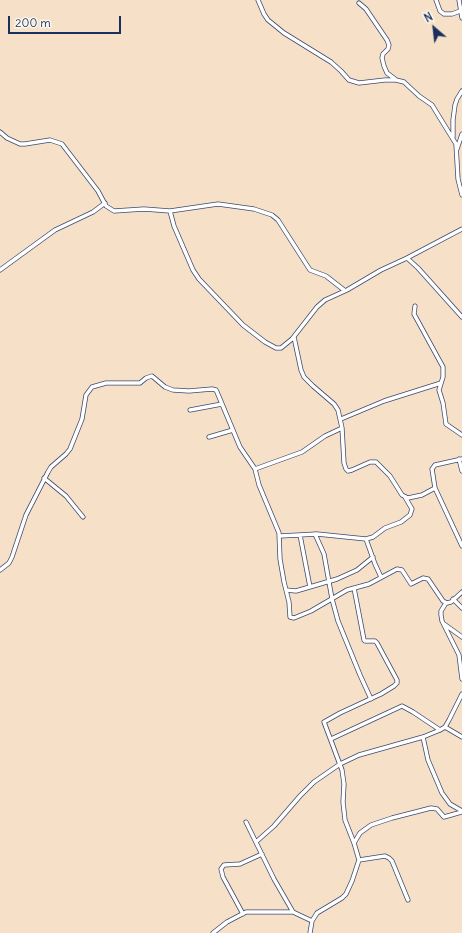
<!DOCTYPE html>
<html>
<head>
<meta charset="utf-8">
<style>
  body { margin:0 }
  #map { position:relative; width:462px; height:933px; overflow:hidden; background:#f6e1c8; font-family:Delius,sans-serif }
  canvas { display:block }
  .north { position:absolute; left:414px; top:8px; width:40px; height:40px; -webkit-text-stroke:3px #fbf7ec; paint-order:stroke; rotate:332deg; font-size:11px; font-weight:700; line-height:16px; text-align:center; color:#1b2f5e }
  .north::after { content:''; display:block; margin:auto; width:14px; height:18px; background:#1b2f5e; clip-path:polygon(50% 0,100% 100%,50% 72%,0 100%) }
  .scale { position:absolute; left:8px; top:16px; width:113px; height:18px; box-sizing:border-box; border:2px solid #1b2f5e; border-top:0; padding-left:5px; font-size:12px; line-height:14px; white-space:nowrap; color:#1b2f5e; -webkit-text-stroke:3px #fbf7ec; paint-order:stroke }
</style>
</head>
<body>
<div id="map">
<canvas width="462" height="933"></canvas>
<div class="north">N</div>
<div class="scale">200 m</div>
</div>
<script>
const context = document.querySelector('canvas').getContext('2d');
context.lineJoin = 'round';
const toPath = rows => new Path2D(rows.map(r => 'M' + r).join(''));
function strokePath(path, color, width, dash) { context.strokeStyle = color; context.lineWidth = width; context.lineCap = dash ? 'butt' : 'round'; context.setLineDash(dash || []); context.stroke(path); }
const minor = toPath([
  [258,0,264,14,268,20,284,33,331,62,341,71,349,80,359,83,385,80,396,80,404,82,419,96,432,105,456,144,458,179,462,195],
  [436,0,440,11,444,14,452,14,460,11],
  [459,0,462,18],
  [359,3,366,9,387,40,389,45,388,49,383,54,382,58,384,66,387,73,395,79],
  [0,132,7,138,20,144,25,144,50,140,62,144,98,191,106,206,114,211,144,209,170,211,218,204,254,209,272,215,278,220,310,270,326,276,344,290],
  [453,137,453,120,455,105,457,99,462,91],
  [457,149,462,134],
  [170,211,174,226,193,270,199,279,243,325,265,342,276,348,281,348,292,339,317,307,325,300,347,290,381,270,407,258,418,268,462,317],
  [407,258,462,229],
  [0,270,55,230,93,212,105,203],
  [415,306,414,314,443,367,443,377,439,390,443,403,446,424,462,435],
  [294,337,301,370,304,377,313,386,334,404,338,410,342,428,344,463,346,469,348,471,352,470,370,462,376,462,390,476,402,495,408,498,422,495,435,488,432,469,435,465,462,459],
  [190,410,222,404],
  [341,419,384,401,441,383],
  [209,437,233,430],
  [459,459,462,471],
  [255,469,302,452,325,436,342,428],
  [44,478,66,496,83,517],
  [435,488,462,546],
  [315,534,324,554,332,599,338,621,360,675,371,699],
  [300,535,310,587],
  [280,536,317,534,366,539,373,537,385,528,401,522,410,515,412,509,405,497],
  [366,539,375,564,381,577],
  [0,570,9,563,12,557,26,515,48,472,51,467,66,454,70,449,82,419,86,395,92,387,106,383,140,383,146,378,152,376,165,387,173,390,189,391,212,389,216,390,217,392,240,447,255,469,259,485,279,533,280,559,284,582,289,602,290,617,294,618,311,611,347,590,369,584,397,569,402,570,411,584,423,578,428,579,443,601,447,603,451,602,462,592],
  [286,590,296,591,337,579,357,570,373,557],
  [453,599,462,608],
  [446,603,441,611,441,615,442,621,459,655,462,679],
  [444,624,462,637],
  [445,727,462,737],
  [423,737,428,760,442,793,450,804,462,811],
  [331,739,402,706,413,712,440,730],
  [246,822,274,879,293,912],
  [256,842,274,826,300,796,314,782,340,764,359,755,423,737,440,730,445,727,449,720,462,694],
  [354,843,360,833,371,825,392,818,431,808,437,809,444,817,462,812],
  [359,860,385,856,389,858,392,861,408,900],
  [243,914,223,877,221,869,224,865,240,864,262,854],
  [213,933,227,922,246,912,293,912,312,921],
  [310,933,312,921,317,913,342,898,346,894,352,881,359,860,354,843,345,820,343,802,344,784,342,770,324,722,340,713,381,694,394,686,397,683,397,680,377,643,375,641,365,641,364,640,354,588]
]);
strokePath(minor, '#3c4a6e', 5);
strokePath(minor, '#fff', 3.5);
</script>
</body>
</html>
